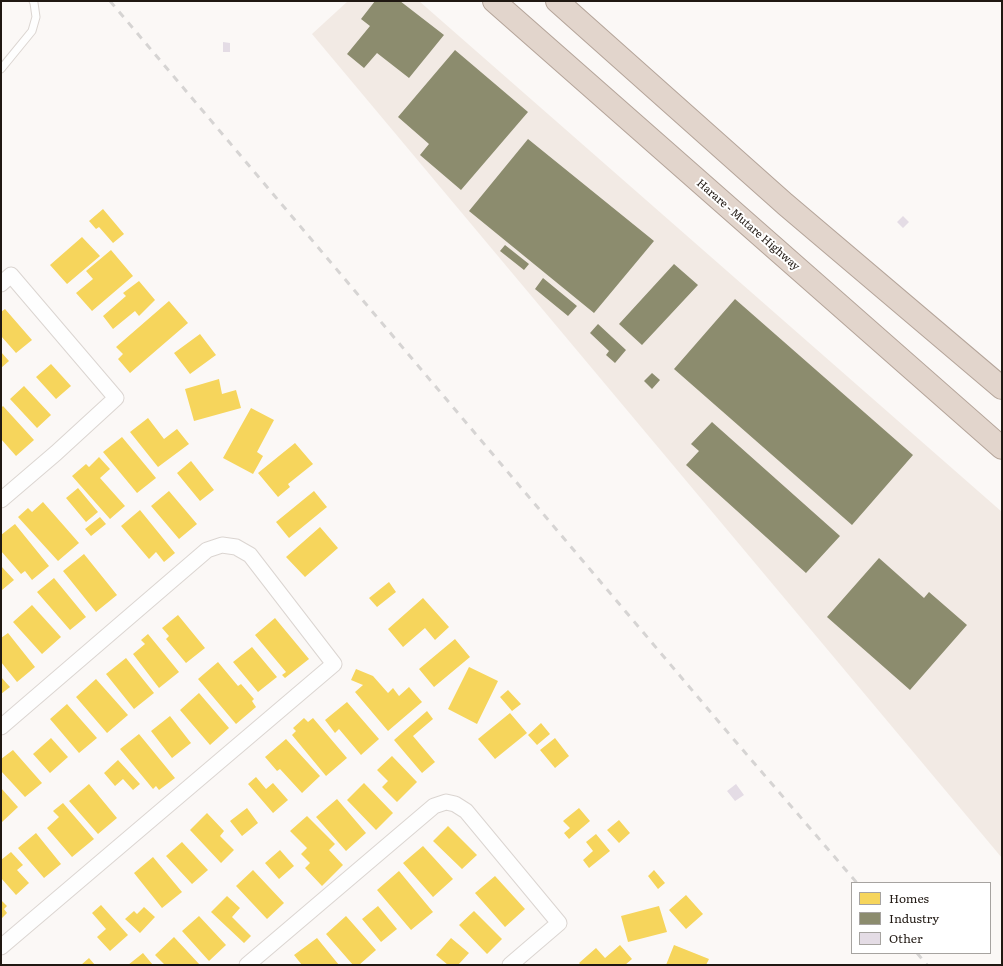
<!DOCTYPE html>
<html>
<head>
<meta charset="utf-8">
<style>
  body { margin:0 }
  #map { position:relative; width:1003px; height:966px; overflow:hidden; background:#fbf8f6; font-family:Literata,serif }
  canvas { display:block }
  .frame { position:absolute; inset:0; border:2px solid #201812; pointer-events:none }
  .legend { position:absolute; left:851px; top:882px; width:140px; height:72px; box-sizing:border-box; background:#fff; border:1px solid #a6a3a0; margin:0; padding:5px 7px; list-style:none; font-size:12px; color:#201812 }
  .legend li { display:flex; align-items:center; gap:8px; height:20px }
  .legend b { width:20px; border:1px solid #a6a3a0 }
</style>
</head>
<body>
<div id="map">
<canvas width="1003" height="966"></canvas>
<div class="frame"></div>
<ul class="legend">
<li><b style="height:11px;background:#f6d55c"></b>Homes</li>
<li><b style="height:11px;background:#8c8c6e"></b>Industry</li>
<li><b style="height:11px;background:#e4dce5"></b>Other</li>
</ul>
</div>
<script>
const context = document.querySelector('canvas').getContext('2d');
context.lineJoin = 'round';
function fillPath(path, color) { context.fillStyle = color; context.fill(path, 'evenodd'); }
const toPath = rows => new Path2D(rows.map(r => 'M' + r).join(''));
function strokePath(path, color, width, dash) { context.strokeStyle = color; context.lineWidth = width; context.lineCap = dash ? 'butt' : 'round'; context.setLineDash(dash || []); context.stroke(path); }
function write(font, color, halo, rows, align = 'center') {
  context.font = font + ' Literata,serif'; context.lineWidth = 4; context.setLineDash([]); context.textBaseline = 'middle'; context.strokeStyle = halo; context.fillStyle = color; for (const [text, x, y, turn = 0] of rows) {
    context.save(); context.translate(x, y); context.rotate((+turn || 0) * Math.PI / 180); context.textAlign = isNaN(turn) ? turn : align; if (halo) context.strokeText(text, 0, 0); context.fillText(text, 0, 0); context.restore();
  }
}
const built = toPath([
  [348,1,419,1,1002,512,1002,858,312,34]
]);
const homes = toPath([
  [103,209,124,234,113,243,99,227,96,229,89,221],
  [82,237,100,256,67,284,50,265],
  [111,250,133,276,92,311,76,293,93,279,86,271],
  [139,281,155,300,139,316,135,311,113,329,103,316,126,296,123,293],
  [169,301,188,323,130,373,118,359,123,354,116,347],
  [5,309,32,340,16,353,1,336,1,312],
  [200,334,216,355,190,374,174,353],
  [1,352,9,361,1,368],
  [51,364,71,386,56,399,36,377],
  [219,379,222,394,236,390,241,408,194,421,185,389],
  [24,386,51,415,37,428,10,399],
  [3,406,34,440,16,456,1,439,1,408],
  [251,408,274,420,257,452,263,456,253,474,223,458],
  [148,418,164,439,177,429,189,444,158,467,130,432],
  [122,437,156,478,137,493,103,452],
  [295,443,313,464,288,484,290,487,278,497,258,473],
  [99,457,110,469,100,478,125,506,110,519,72,476,86,464,89,467],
  [191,461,214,490,200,501,177,473],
  [78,488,98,512,86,522,66,498],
  [169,491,197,524,179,539,151,506],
  [314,491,327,507,289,538,276,522],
  [43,502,79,543,58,561,18,517,28,508,32,512],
  [140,510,175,553,164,562,156,552,149,559,121,526],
  [100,517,106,524,91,536,85,529],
  [15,524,49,566,32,580,25,571,21,574,1,551,1,535],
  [320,527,338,548,305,577,286,557],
  [84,554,117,595,96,612,63,571],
  [1,566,14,580,2,590,1,588],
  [54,578,86,617,70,630,37,592],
  [389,582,396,592,377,607,369,598],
  [423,598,449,627,435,640,425,628,403,647,388,629],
  [32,605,61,637,42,654,13,622],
  [178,615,205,648,186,663,166,639,169,636,162,628],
  [275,618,309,659,285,678,282,675,286,672,255,635],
  [8,633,35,667,17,682,1,662,1,638],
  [148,634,179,672,159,688,133,654,145,644,141,640],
  [455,639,470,657,434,687,419,669],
  [252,647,277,677,258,692,233,662],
  [126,658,154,693,134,709,106,674],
  [218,662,238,686,241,684,254,699,252,701,256,707,236,724,198,679],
  [469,667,498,681,477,724,448,709],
  [356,669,373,676,388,693,393,688,399,696,409,687,422,702,388,731,355,692,363,685,351,680],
  [1,677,10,687,1,694],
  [96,679,128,715,107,733,76,697],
  [508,690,521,704,512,711,500,697],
  [199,693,229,728,210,745,180,710],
  [347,702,379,739,361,755,339,729,335,733,325,720],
  [67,704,97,738,79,753,50,719],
  [427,711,433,719,413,736,435,762,422,773,394,740],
  [510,713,527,733,495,759,478,739],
  [170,716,191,743,172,758,151,731],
  [304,718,308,722,313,718,347,758,326,776,292,735,296,731,293,728],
  [541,723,550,734,537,745,528,735],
  [139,734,175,778,159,790,156,786,153,789,120,749],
  [51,738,68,757,50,773,33,754],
  [555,738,569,756,555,768,540,750],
  [286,739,320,776,302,793,280,769,277,771,265,757],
  [13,750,42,783,25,797,1,771,1,759],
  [392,756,417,782,397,802,382,787,388,781,377,770],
  [118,760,140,784,133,790,123,779,115,786,104,773],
  [256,777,266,789,273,783,288,800,273,813,248,784],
  [364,783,393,813,376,830,347,800],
  [89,784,117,818,98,834,69,801],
  [1,788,18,807,1,823],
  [337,799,366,833,346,851,316,817],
  [63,803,94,839,72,857,47,828,59,817,53,811],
  [247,808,258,823,242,836,230,821],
  [579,808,590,821,569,839,564,833,570,828,563,821],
  [207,813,224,831,220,836,234,850,221,863,190,830],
  [307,816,335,844,329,850,343,865,322,886,305,868,310,863,301,854,307,848,290,831],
  [619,820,630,833,619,843,607,830],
  [448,826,477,855,462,869,433,841],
  [36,833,61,864,44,878,18,848],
  [596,834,610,851,589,868,583,860,593,851,586,842],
  [182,842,208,870,192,884,166,856],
  [423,846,453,879,433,897,403,863],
  [280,850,294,866,279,879,265,863],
  [11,852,23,865,17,870,29,883,16,895,1,878,1,860],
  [153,857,182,892,162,908,134,873],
  [253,870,284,903,267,919,236,886],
  [654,870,665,883,658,889,648,876],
  [399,871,433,912,411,930,377,890],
  [495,876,525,909,505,927,475,893],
  [686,895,703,914,686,929,669,910],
  [227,896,240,908,232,917,251,936,244,943,211,912],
  [1,900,7,906,4,909,7,913,1,919],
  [101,905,128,935,110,951,97,937,106,929,92,913],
  [378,906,397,929,381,942,362,919],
  [659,906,667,932,628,942,621,916],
  [144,907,155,917,140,933,125,919,134,911,137,914],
  [474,911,502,939,487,954,459,925],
  [199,916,226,945,209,961,182,931],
  [346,916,376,950,359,965,353,965,326,934],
  [174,937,200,965,165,965,155,955],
  [317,938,339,965,302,965,294,955],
  [451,938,469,953,458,965,448,965,436,955],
  [620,945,632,959,625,965,581,965,579,963,596,948,605,958],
  [674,945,709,959,706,965,666,965],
  [143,953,153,965,128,965],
  [89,958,95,965,81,965]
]);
const industry = toPath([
  [375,1,400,1,444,35,409,78,377,53,364,68,347,54,370,26,361,19],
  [455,50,528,112,461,190,420,155,429,144,398,117],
  [528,139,654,241,594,313,469,211],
  [505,245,529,264,524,270,500,251],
  [674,264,698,285,642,345,619,324],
  [543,278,577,306,568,316,535,289],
  [735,299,913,455,852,525,674,369],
  [598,324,626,350,615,363,606,355,609,351,590,333],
  [652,373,660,380,652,389,644,381],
  [712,422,840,536,806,573,686,465,699,451,691,444],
  [879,558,924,598,929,592,967,625,910,690,827,617]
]);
const building = toPath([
  [223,42,230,43,230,52,223,52],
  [903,216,909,222,903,228,897,222],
  [736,784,744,795,735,801,727,791]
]);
const lane = toPath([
  [1,69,32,31,36,17,34,3,33,1]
]);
const street = toPath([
  [1,284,11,275,116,398,56,453,1,500],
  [1,727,207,550,222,545,236,547,250,555,334,664,1,947],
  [247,965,434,806,446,802,455,804,466,811,559,923,510,965]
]);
const highway = toPath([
  [494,1,1002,448],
  [557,1,785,204,1002,388]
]);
const rail = toPath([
  [110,1,724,728,857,883],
  [917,953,927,965]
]);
const streetNames = [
  ["Harare - Mutare Highway",748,225,41]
];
fillPath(built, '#f2eae4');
fillPath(homes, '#f6d55c');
fillPath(industry, '#8c8c6e');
fillPath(building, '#e4dce5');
strokePath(lane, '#dbd5d1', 9);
strokePath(street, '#dbd5d1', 17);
strokePath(highway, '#b4a499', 24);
strokePath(lane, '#fefefe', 7);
strokePath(street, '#fefefe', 15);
strokePath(highway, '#e2d5cc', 22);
strokePath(rail, '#d6d4d3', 3, [7, 7]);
write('11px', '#201812', '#fff', streetNames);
</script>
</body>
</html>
